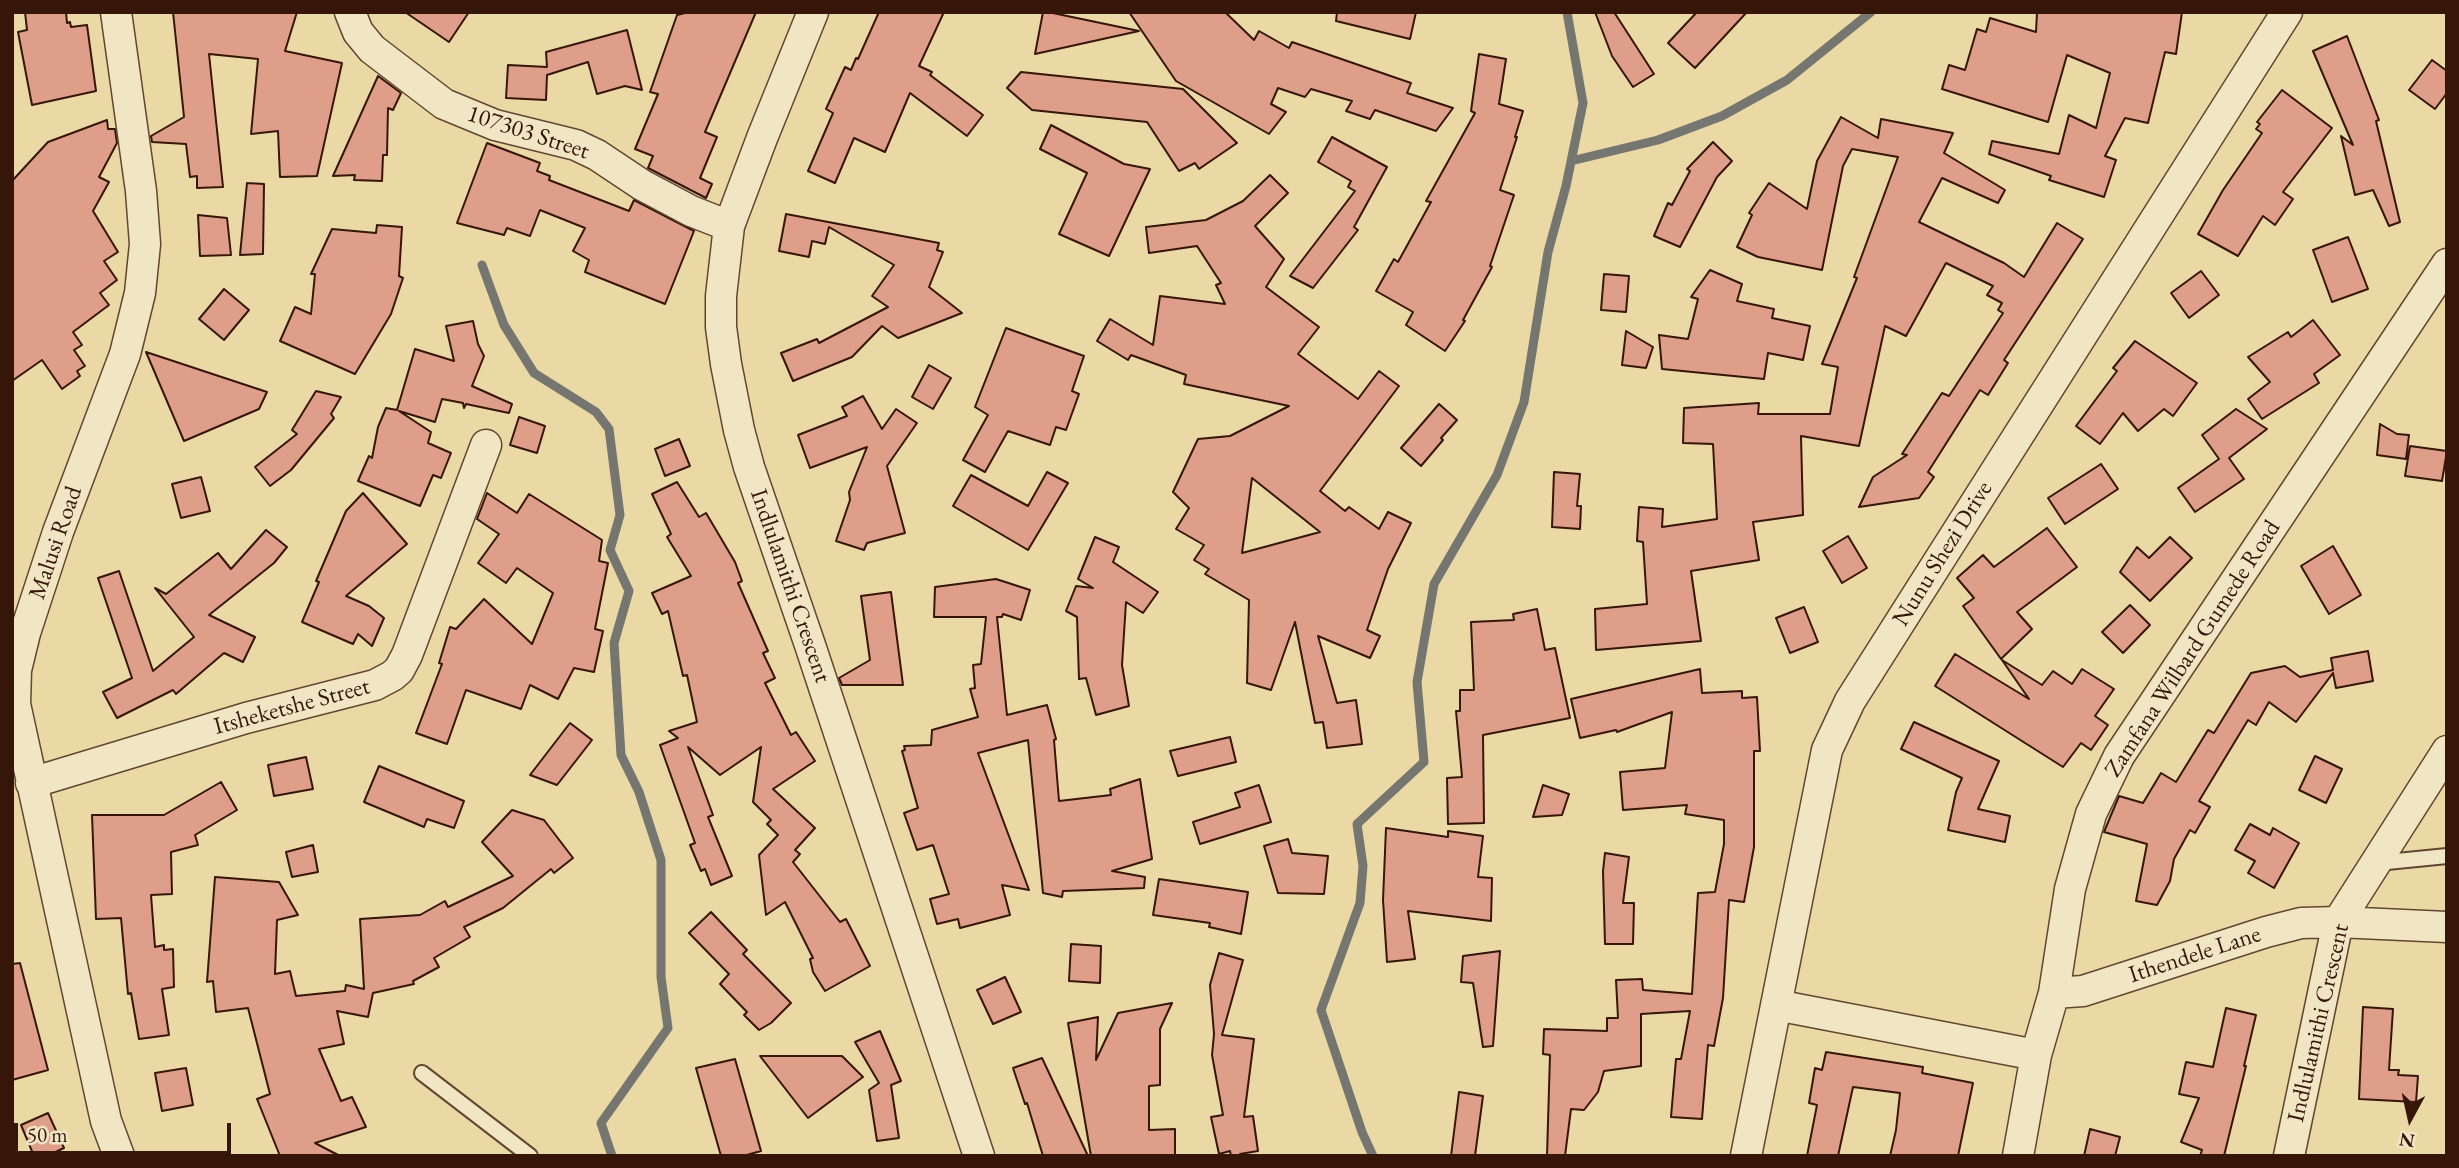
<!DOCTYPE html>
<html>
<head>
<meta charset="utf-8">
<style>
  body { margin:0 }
  #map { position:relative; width:2459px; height:1168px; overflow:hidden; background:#ead8a5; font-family:"EB Garamond",serif }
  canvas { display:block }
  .frame { position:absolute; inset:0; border:14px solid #351609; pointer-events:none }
  .north { position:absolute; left:2375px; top:1084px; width:70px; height:70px; -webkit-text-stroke:5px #f1e6c4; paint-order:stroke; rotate:188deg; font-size:19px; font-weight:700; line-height:28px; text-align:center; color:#351609 }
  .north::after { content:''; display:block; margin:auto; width:24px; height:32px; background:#351609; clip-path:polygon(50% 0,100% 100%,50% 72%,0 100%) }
  .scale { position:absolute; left:14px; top:1123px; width:217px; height:32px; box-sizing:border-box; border:4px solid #351609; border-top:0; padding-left:9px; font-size:21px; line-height:24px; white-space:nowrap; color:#351609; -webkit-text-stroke:5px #f1e6c4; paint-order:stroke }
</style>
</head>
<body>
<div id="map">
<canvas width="2459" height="1168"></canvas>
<div class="frame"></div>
<div class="north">N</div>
<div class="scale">50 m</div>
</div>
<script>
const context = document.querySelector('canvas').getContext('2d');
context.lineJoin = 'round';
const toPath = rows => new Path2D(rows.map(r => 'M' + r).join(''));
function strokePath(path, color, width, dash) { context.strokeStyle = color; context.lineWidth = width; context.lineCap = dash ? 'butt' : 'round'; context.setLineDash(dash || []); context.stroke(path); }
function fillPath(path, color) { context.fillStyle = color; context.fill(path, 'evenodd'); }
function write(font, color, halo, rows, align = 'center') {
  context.font = font + ' "EB Garamond",serif'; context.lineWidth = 7; context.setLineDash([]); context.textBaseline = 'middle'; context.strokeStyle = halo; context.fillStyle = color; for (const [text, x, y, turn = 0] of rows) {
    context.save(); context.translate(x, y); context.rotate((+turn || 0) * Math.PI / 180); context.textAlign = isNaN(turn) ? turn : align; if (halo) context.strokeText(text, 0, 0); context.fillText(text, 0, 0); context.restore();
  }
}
const stream = toPath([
  [1571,161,1658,140,1722,116,1787,80,1871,12],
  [482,265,504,325,534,373,596,412,609,429,620,515,610,550,629,591,614,643,621,755,639,792,661,860,661,977,668,1028,601,1123,612,1156],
  [1373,1156,1362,1132,1321,1010,1360,903,1363,866,1357,824,1424,762,1417,682,1434,584,1497,475,1524,402,1548,252,1566,186,1583,103,1567,12]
]);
const building = toPath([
  [25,12,66,12,67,23,70,22,71,27,87,25,96,91,32,105,18,32,27,30,25,12],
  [173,12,297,12,285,51,342,63,317,176,280,177,278,131,251,134,258,59,209,54,223,187,197,188,197,176,190,177,186,144,152,142,151,136,184,117,173,12],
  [405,12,469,12,449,42,405,12],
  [689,12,756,12,705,132,717,137,700,178,712,184,706,198,648,168,653,156,635,149,658,94,650,92,677,15,689,12],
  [879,12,944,12,919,66,932,72,930,75,983,115,967,136,910,93,885,152,854,138,835,183,808,171,833,113,826,109,845,67,851,70,856,58,858,59,879,12],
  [1043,12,1048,12,1139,31,1035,54,1043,12],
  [1129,12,1225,12,1254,40,1259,31,1289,48,1292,42,1411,83,1407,93,1453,108,1436,131,1375,110,1370,119,1346,111,1352,101,1311,89,1305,97,1278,88,1271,104,1286,112,1269,134,1176,81,1129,12],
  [1337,12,1416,12,1410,39,1336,21,1337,12],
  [1595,12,1614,12,1654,74,1633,87,1612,56,1595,12],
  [1697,12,1747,12,1695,68,1668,43,1697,12],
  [2037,12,2182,12,2176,54,2165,52,2148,123,2125,118,2105,156,2116,160,2104,197,2049,180,2051,176,1989,154,1992,141,2059,154,2069,115,2096,128,2110,73,2067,55,2048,122,1942,89,1949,65,1965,70,1977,29,1986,32,1990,18,2036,32,2037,12],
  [627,30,642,90,625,86,597,94,588,62,547,75,546,100,506,98,508,65,547,67,546,52,627,30],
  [2347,36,2379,120,2376,121,2400,222,2389,226,2373,190,2355,195,2341,136,2353,145,2313,51,2347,36],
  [1479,54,1506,59,1499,104,1523,111,1515,137,1517,137,1500,190,1514,195,1490,266,1492,267,1463,320,1465,321,1445,351,1406,325,1413,312,1376,291,1394,259,1398,262,1431,202,1426,201,1475,113,1471,111,1479,54],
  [2432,60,2447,71,2447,93,2435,109,2409,90,2432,60],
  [1021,72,1183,89,1237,143,1199,169,1195,163,1179,171,1147,122,1032,110,1007,88,1021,72],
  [378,76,401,93,393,110,388,108,387,155,383,155,382,181,354,180,355,175,333,176,378,76],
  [2282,90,2332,128,2283,192,2293,199,2275,225,2263,216,2238,256,2198,234,2223,190,2262,133,2256,129,2260,124,2257,122,2282,90],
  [1841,117,1878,138,1881,119,1953,133,1944,153,2005,190,1998,203,1942,178,1919,222,2004,263,2024,277,2057,223,2083,239,2004,360,2008,363,1988,395,1980,390,1928,472,1934,477,1919,498,1859,507,1873,477,1907,455,1902,454,1942,393,1949,396,2003,313,1998,310,2002,303,1987,295,1993,286,1946,263,1906,336,1885,326,1859,446,1801,436,1803,515,1753,522,1759,560,1691,571,1701,641,1596,650,1595,609,1647,604,1643,542,1637,541,1639,507,1663,509,1662,527,1717,519,1713,444,1683,443,1684,408,1759,403,1758,414,1830,414,1838,367,1822,364,1857,278,1854,277,1898,157,1852,149,1843,166,1822,270,1758,257,1737,247,1752,215,1749,213,1769,183,1807,209,1817,161,1841,117],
  [107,120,108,129,115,129,117,143,99,177,109,182,93,211,118,252,104,261,117,280,100,293,109,305,73,332,82,345,74,350,85,366,77,371,80,376,62,389,42,360,12,381,12,181,48,142,107,120],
  [1051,125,1124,164,1150,169,1109,256,1059,234,1087,173,1040,149,1051,125],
  [1332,137,1387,167,1354,227,1358,230,1313,288,1290,276,1355,191,1348,187,1351,181,1318,162,1332,137],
  [1713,142,1732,161,1717,177,1680,247,1654,236,1668,203,1672,205,1690,171,1687,169,1713,142],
  [487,143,540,163,537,171,550,176,549,180,629,211,634,200,694,231,665,304,585,272,589,260,573,251,585,228,540,210,530,236,507,228,504,235,457,223,487,143],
  [1270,175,1288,193,1255,226,1284,259,1266,287,1319,327,1298,354,1358,399,1379,371,1399,386,1320,491,1345,511,1349,507,1379,529,1388,512,1411,523,1388,569,1367,630,1380,636,1370,658,1318,636,1337,703,1356,700,1362,744,1327,748,1323,722,1315,723,1295,622,1271,690,1247,683,1249,600,1205,574,1209,569,1194,560,1204,545,1176,529,1189,508,1173,492,1198,439,1230,436,1289,406,1184,384,1186,375,1131,355,1128,360,1097,341,1110,319,1153,345,1160,296,1225,304,1216,285,1221,283,1197,246,1149,253,1146,227,1206,220,1243,201,1270,175],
  [1252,478,1320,532,1242,553,1252,478],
  [247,183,264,184,263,254,240,255,247,183],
  [786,214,939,243,937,250,943,252,929,287,962,313,898,338,882,326,852,357,793,381,781,353,817,339,819,343,888,307,872,296,894,265,829,227,825,244,812,241,809,257,779,251,786,214],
  [198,215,227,218,231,255,200,256,198,215],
  [377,225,402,227,399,276,403,278,391,314,355,374,280,341,295,307,311,314,315,274,311,274,332,229,376,233,377,225],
  [2348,237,2368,289,2332,302,2313,250,2348,237],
  [1710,270,1742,284,1737,301,1774,309,1772,318,1810,326,1803,360,1768,353,1764,379,1662,369,1659,335,1688,339,1698,299,1691,297,1710,270],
  [2201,271,2219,295,2189,318,2171,293,2201,271],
  [1604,274,1629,276,1626,312,1601,310,1604,274],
  [224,289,249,310,224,340,199,319,224,289],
  [2313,320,2340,355,2314,374,2319,383,2262,419,2248,399,2270,382,2248,357,2288,332,2291,337,2313,320],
  [473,321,478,344,484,356,472,386,512,404,509,413,466,404,464,408,463,403,442,399,435,422,399,411,431,432,428,443,451,453,441,478,433,475,420,506,358,481,369,456,372,458,378,427,386,408,397,410,415,349,454,361,446,326,473,321],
  [1006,328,1084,356,1072,391,1079,394,1066,430,1056,427,1050,445,1008,431,985,472,963,460,988,415,975,407,1006,328],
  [1626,331,1653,347,1646,368,1622,365,1626,331],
  [2135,341,2197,383,2173,416,2164,409,2138,431,2123,413,2100,444,2076,426,2117,371,2113,368,2135,341],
  [146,352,267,392,259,409,184,441,146,352],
  [929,365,951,378,933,409,912,397,929,365],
  [316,391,341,397,331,414,334,418,291,470,270,486,255,467,297,434,292,430,316,391],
  [863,396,882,429,896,409,917,423,887,466,905,533,867,543,864,550,836,541,850,500,849,492,867,447,810,468,798,435,847,416,842,407,863,396],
  [1439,404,1457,420,1441,438,1443,440,1421,466,1401,448,1439,404],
  [2236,409,2267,429,2229,458,2244,479,2195,512,2178,488,2219,459,2202,435,2236,409],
  [519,417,545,426,537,453,510,445,519,417],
  [2380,424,2397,434,2409,435,2406,459,2377,455,2380,424],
  [679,439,690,466,665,476,655,449,679,439],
  [2410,446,2447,451,2442,481,2405,476,2410,446],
  [2101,464,2118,489,2065,524,2048,498,2101,464],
  [1047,472,1068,483,1028,550,953,506,971,475,1028,506,1047,472],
  [1554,472,1580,474,1577,506,1581,506,1580,529,1552,527,1554,472],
  [201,477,210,511,181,518,172,484,201,477],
  [677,482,699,517,706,513,735,562,742,581,738,583,768,651,763,653,775,678,765,683,791,735,796,732,815,761,773,789,815,828,795,850,800,854,793,862,840,922,846,919,870,966,825,991,813,972,810,959,813,958,785,902,766,915,759,855,778,835,767,824,771,820,753,802,761,747,720,775,688,747,713,815,708,817,732,876,711,885,705,869,701,871,690,845,695,843,660,745,678,738,669,731,697,722,687,675,683,676,668,611,662,614,652,593,691,576,667,537,671,534,652,494,677,482],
  [363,493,407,544,346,596,369,606,384,618,372,646,358,634,353,644,302,622,319,582,316,581,346,511,363,493],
  [487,493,517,513,529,494,602,540,599,561,608,563,595,629,603,631,594,672,574,668,558,699,530,685,521,709,466,690,447,744,416,733,442,664,439,663,450,627,456,629,484,599,532,644,553,593,517,568,506,583,478,563,499,534,477,519,487,493],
  [2047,528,2077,567,2017,612,2032,629,2001,659,1963,606,1974,598,1957,578,1983,555,1994,567,2047,528],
  [266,530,287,547,274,563,209,615,255,637,243,662,224,653,176,694,173,690,117,718,103,692,132,678,98,578,119,571,153,671,194,637,155,588,166,594,218,553,231,569,266,530],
  [1848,536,1867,568,1842,583,1823,551,1848,536],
  [1095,537,1119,547,1113,562,1158,592,1143,613,1126,602,1122,665,1129,706,1096,715,1086,678,1079,679,1077,617,1066,611,1076,586,1093,588,1078,579,1095,537],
  [2170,537,2192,558,2150,601,2120,572,2137,547,2149,558,2170,537],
  [2333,546,2361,595,2329,614,2301,566,2333,546],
  [996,579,1030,590,1021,620,1003,614,1002,617,997,617,1007,715,1047,705,1056,739,1054,740,1059,801,1111,795,1110,789,1140,779,1152,859,1112,871,1145,877,1144,888,1063,891,1062,897,1043,893,1028,740,978,753,1029,890,1002,885,1010,915,960,928,958,919,937,924,930,899,949,894,933,845,917,850,904,813,918,808,902,751,905,750,904,746,931,745,932,730,978,717,970,689,975,688,973,665,981,664,986,617,934,617,935,587,996,579],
  [891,592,903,685,842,685,839,678,870,660,861,596,891,592],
  [2130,605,2150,625,2123,653,2102,632,2130,605],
  [1804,607,1818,642,1790,653,1776,618,1804,607],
  [1537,609,1545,650,1555,648,1570,718,1483,735,1484,823,1448,824,1447,778,1462,777,1456,711,1460,711,1460,690,1474,690,1471,622,1514,620,1513,614,1537,609],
  [2368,651,2373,681,2336,688,2333,673,2296,722,2269,702,2256,725,2248,720,2199,801,2210,807,2195,833,2190,830,2174,859,2170,881,2157,905,2136,901,2147,844,2104,832,2119,796,2143,803,2161,773,2176,782,2208,730,2214,733,2251,673,2285,666,2300,677,2333,670,2331,658,2368,651],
  [1955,654,2029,699,2002,660,2042,685,2053,671,2072,684,2082,669,2114,689,2095,716,2108,725,2091,750,2081,743,2063,767,1935,686,1955,654],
  [1700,669,1702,693,1742,691,1742,698,1757,697,1760,751,1754,751,1754,847,1744,902,1729,900,1723,998,1714,1046,1708,1045,1702,1119,1671,1117,1676,1059,1681,1059,1690,1011,1641,1014,1641,1066,1604,1071,1598,1092,1584,1110,1571,1109,1565,1156,1547,1156,1550,1055,1543,1054,1544,1029,1607,1031,1607,1018,1618,1018,1616,980,1642,979,1643,990,1692,994,1698,893,1715,892,1724,844,1724,820,1685,814,1687,805,1623,810,1620,772,1665,768,1672,712,1617,732,1616,730,1580,738,1571,699,1700,669],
  [1914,722,1999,761,1978,809,2010,816,2005,842,1948,830,1956,792,1962,778,1901,749,1914,722],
  [570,723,592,740,557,785,530,775,570,723],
  [1230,737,1236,762,1178,776,1170,751,1230,737],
  [2315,756,2342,769,2326,803,2299,790,2315,756],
  [306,757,313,789,274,796,268,765,306,757],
  [379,766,464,801,454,828,427,819,424,827,364,802,379,766],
  [221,782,237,810,195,835,198,845,171,852,172,894,151,895,155,947,164,945,164,950,173,949,174,987,162,989,169,1035,139,1039,131,993,128,994,121,918,96,919,92,815,164,815,221,782],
  [1259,785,1271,822,1200,844,1193,822,1240,807,1235,793,1259,785],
  [1543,785,1569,794,1562,815,1533,817,1543,785],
  [512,810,544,820,573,858,554,873,551,869,503,908,464,927,470,937,434,958,439,967,413,981,414,984,373,993,368,1017,337,1011,344,1044,319,1049,341,1101,352,1097,366,1127,315,1143,340,1156,280,1156,257,1099,270,1094,248,1008,216,1012,213,981,207,982,215,877,279,882,298,915,277,920,275,974,290,971,296,996,345,991,346,985,364,989,360,919,420,915,445,901,448,907,513,876,482,842,512,810],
  [2250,824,2270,835,2273,828,2299,843,2274,888,2248,873,2255,861,2235,850,2250,824],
  [1386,828,1448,837,1448,831,1483,836,1478,877,1492,878,1491,921,1408,911,1415,959,1387,962,1383,900,1386,828],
  [1288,839,1292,853,1328,856,1324,894,1278,893,1264,846,1288,839],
  [313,845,318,872,292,877,286,852,313,845],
  [1605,853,1629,857,1623,903,1634,903,1633,944,1605,944,1603,871,1605,853],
  [1159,879,1248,892,1241,934,1209,927,1210,923,1153,915,1159,879],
  [711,912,747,950,743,954,791,1003,771,1023,759,1030,744,1015,747,1012,720,984,729,974,689,933,711,912],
  [1071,944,1101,946,1100,983,1069,981,1071,944],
  [1500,951,1493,1046,1483,1047,1473,983,1461,982,1463,956,1500,951],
  [1219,953,1243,960,1222,1035,1254,1039,1244,1117,1253,1116,1258,1151,1240,1154,1239,1156,1231,1156,1230,1151,1219,1154,1211,1117,1223,1115,1212,1055,1214,1034,1210,985,1219,953],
  [20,963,48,1070,12,1080,12,964,20,963],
  [1005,977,1021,1012,993,1024,977,990,1005,977],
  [1172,1003,1160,1029,1160,1085,1149,1086,1149,1130,1175,1129,1175,1155,1091,1156,1068,1023,1098,1017,1096,1060,1118,1013,1172,1003],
  [2363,1007,2393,1009,2389,1070,2399,1070,2398,1075,2418,1076,2416,1102,2359,1099,2363,1007],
  [2226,1008,2256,1015,2244,1066,2246,1066,2224,1156,2200,1156,2202,1150,2181,1142,2199,1098,2179,1094,2186,1062,2213,1067,2226,1008],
  [880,1031,901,1081,891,1085,899,1138,877,1141,869,1090,879,1083,855,1042,880,1031],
  [1826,1052,1923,1067,1922,1073,1973,1083,1958,1156,1890,1156,1896,1130,1900,1093,1853,1087,1838,1156,1807,1156,1817,1105,1809,1103,1815,1068,1822,1070,1826,1052],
  [760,1056,842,1056,863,1077,808,1118,760,1056],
  [1042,1058,1088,1156,1043,1156,1027,1103,1025,1104,1013,1068,1042,1058],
  [735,1059,761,1151,743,1156,721,1156,696,1068,735,1059],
  [186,1068,193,1105,162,1111,155,1073,186,1068],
  [1459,1092,1483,1096,1475,1156,1451,1156,1459,1092],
  [48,1113,64,1148,47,1156,34,1156,21,1125,48,1113],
  [2090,1129,2120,1137,2115,1156,2084,1156,2090,1129]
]);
const lane = toPath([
  [2377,863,2447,856],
  [422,1073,530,1156]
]);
const street = toPath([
  [116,12,141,191,145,244,140,293,125,354,58,532,25,633,16,670,15,704,106,1121,119,1156],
  [350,12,358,32,372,49,444,104,495,125,576,145,597,155,642,185,691,211,729,226],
  [813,12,762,138,729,226,721,296,721,327,726,364,739,430,749,467,810,645,979,1156],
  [31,783,246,718,375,685,392,676,399,670,407,655,486,445],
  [2054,993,2083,991,2266,932,2301,923,2338,922,2447,927],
  [1776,1005,2036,1055],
  [1746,1156,1827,750,1850,701,2287,12],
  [2018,1156,2036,1055,2054,993,2070,889,2091,814,2119,756,2447,264],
  [2289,1156,2338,922,2447,751]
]);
const streetNames = [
  ["107303 Street",528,133,18],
  ["Malusi Road",56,543,-71],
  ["Nunu Shezi Drive",1943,554,-58],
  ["Indlulamithi Crescent",790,586,71],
  ["Zamfana Wilbard Gumede Road",2193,649,-57],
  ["Itsheketshe Street",292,707,-15],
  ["Ithendele Lane",2195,955,-18],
  ["Indlulamithi Crescent",2319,1023,-77]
];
strokePath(stream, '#74766f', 9);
fillPath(building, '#df9e89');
strokePath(building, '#351609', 2);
strokePath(lane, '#624630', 18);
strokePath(street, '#624630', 33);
strokePath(lane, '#f1e6c4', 14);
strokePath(street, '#f1e6c4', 30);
write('24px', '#351609', '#f1e6c4', streetNames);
</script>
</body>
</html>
